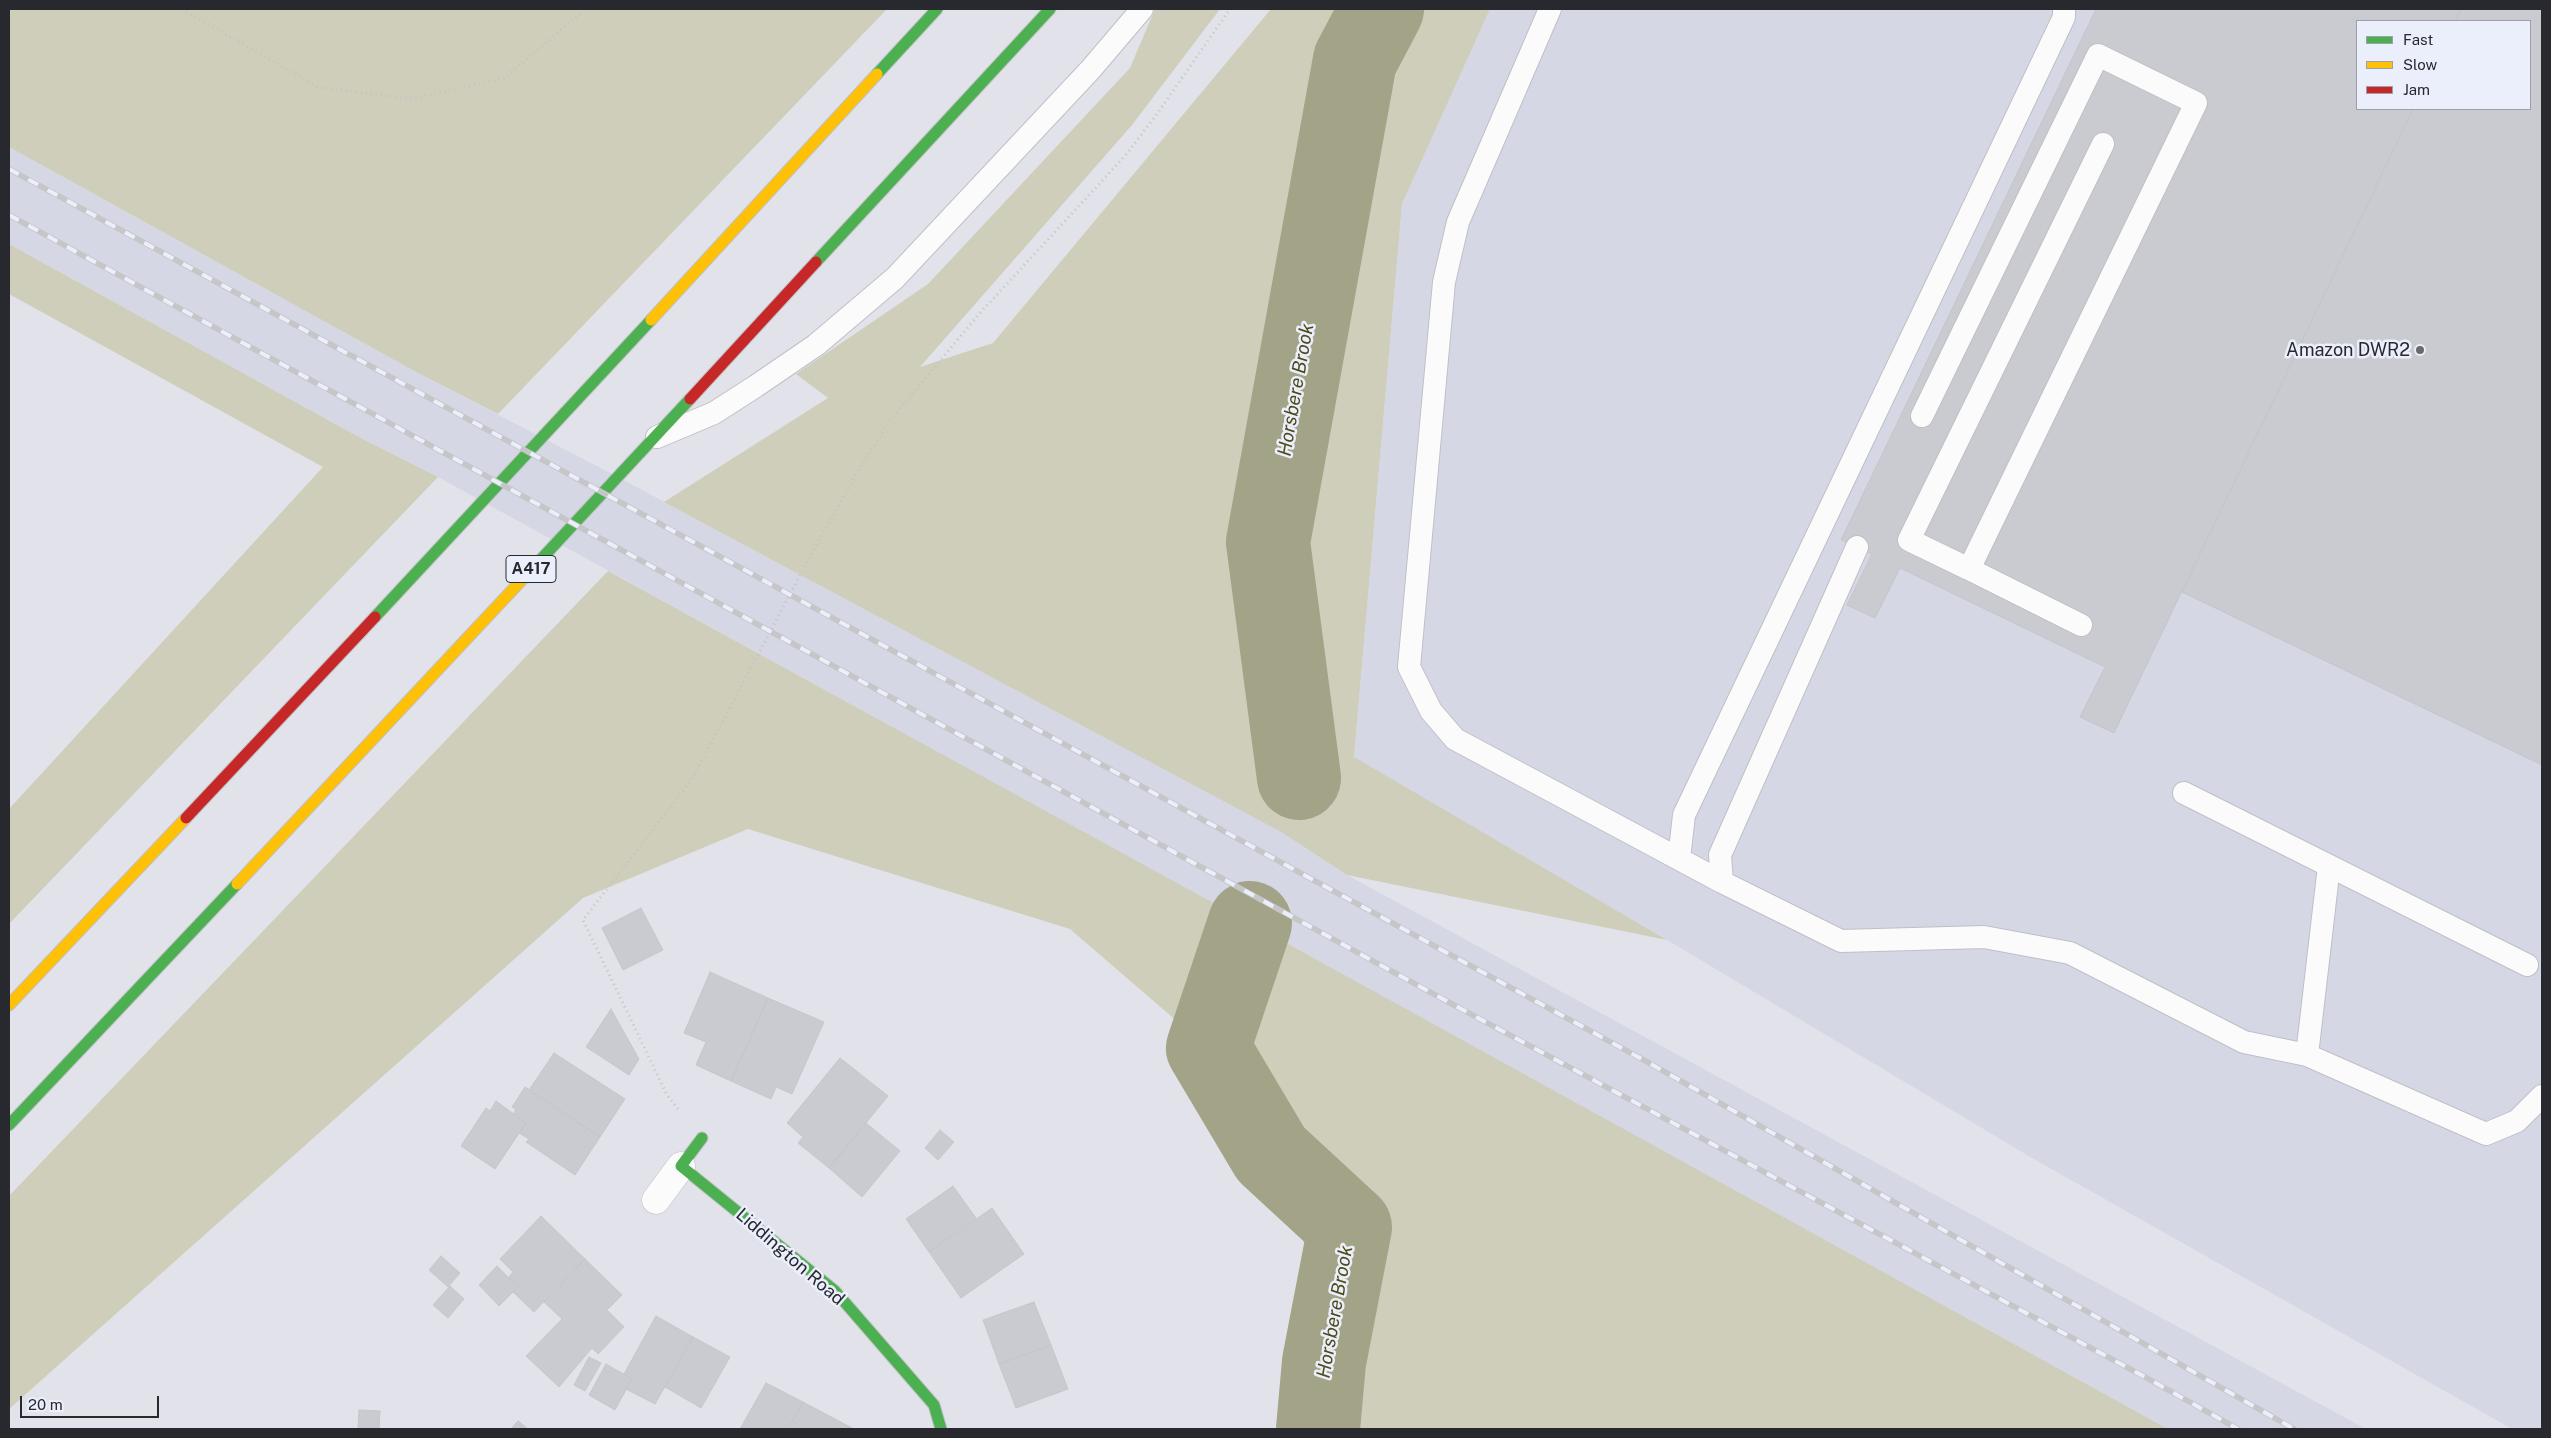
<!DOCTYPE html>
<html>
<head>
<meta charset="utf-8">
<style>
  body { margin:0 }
  #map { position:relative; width:2551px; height:1438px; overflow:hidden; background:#e2e3ea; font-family:"Public Sans",sans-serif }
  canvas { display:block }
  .frame { position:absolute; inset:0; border:10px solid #28292e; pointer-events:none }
  .legend { position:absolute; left:2356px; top:20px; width:175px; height:90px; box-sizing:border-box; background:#ebeefb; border:1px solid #9d9fa9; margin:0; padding:6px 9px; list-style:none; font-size:15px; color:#28292e }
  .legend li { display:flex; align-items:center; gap:10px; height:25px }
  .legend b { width:25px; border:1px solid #9d9fa9 }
  .scale { position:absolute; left:20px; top:1396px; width:139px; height:22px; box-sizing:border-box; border:2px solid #28292e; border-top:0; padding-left:6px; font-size:15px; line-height:18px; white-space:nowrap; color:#28292e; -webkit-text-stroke:4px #ebeefb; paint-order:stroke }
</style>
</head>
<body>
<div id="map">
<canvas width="2551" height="1438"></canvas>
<div class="frame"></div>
<ul class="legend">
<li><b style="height:6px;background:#4caf50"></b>Fast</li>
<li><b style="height:6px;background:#ffc107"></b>Slow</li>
<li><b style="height:6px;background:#c62828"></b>Jam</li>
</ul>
<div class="scale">20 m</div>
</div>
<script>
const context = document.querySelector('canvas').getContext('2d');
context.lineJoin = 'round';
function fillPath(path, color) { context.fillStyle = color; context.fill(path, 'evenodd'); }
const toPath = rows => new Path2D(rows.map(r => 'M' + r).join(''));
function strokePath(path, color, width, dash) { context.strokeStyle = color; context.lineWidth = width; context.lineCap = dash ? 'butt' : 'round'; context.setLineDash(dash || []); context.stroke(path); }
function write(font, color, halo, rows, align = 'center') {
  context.font = font + ' "Public Sans",sans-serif'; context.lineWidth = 5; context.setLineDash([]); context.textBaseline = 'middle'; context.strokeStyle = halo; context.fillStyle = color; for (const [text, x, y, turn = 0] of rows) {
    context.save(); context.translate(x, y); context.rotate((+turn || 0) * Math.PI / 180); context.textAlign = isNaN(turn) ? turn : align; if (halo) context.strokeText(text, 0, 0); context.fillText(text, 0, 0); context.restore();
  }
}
const built = toPath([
  [1490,9,2542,9,2542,1429,2512,1429,2032,1158,1667,940,1354,758,1402,204],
  [2357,21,2530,21,2530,109,2357,109],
  [9,147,416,372,616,476,1281,832,1347,875,2366,1429,2168,1429,438,477,357,436,9,244]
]);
const green = toPath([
  [9,9,887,9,498,414,416,372,9,147],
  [1155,9,1220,9,1132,125,920,367,993,343,1271,9,1490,9,1402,204,1354,757,1667,940,1347,875,1281,832,664,502,828,398,796,374,928,284,1130,68],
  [9,244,357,436,438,477,9,924,9,809,323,467,9,294],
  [608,571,1250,923,2168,1429,1318,1429,1324,1362,1350,1227,1271,1154,1208,1048,1070,929,748,829,583,898,9,1409,9,1196]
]);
const river = toPath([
  [1299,778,1268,542,1355,60,1382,9],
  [1250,923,1208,1048,1271,1154,1350,1227,1324,1362,1318,1429]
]);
const building = toPath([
  [2096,9,2461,9,2455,21,2357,21,2357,109,2413,109,2114,733,2080,717,2105,667,1900,568,1875,618,1847,605,1872,554,1841,540,2096,9],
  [2461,9,2542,9,2542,765,2182,592,2413,109,2530,109,2530,21,2455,21,2461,9],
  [641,908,663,950,623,970,602,928,641,908],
  [710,972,768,998,731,1081,696,1065,706,1042,684,1033,710,972],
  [768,998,824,1022,792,1094,776,1087,771,1099,731,1081,768,998],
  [611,1009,639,1059,629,1075,586,1047,611,1009],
  [554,1053,625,1099,600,1137,529,1090,554,1053],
  [840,1058,888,1096,829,1168,798,1143,803,1137,787,1123,840,1058],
  [525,1087,600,1137,575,1175,526,1142,529,1139,519,1133,526,1123,513,1115,516,1109,512,1107,525,1087],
  [496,1101,526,1123,495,1169,461,1146,486,1108,490,1111,496,1101],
  [866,1123,900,1151,862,1197,829,1168,866,1123],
  [940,1130,954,1142,938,1160,925,1148,940,1130],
  [953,1186,976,1218,929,1252,906,1219,953,1186],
  [992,1208,1024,1254,961,1298,929,1252,992,1208],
  [541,1216,585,1259,534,1312,513,1292,518,1287,509,1277,513,1272,500,1259,541,1216],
  [441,1256,460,1273,448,1287,429,1270,441,1256],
  [585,1259,622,1295,607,1310,624,1327,598,1354,592,1348,559,1387,526,1356,562,1319,544,1302,585,1259],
  [497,1266,518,1287,499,1306,479,1285,497,1266],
  [450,1286,464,1299,448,1318,433,1305,450,1286],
  [1034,1302,1051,1345,999,1364,983,1320,1034,1302],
  [656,1316,693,1337,655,1404,626,1389,632,1379,624,1374,656,1316],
  [693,1337,730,1357,701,1408,665,1387,693,1337],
  [1051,1345,1068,1389,1016,1408,999,1364,1051,1345],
  [589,1357,601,1363,585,1391,574,1385,589,1357],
  [606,1364,632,1379,615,1410,589,1395,606,1364],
  [766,1383,803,1402,788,1429,740,1429,766,1383],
  [803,1402,854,1429,788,1429,803,1402],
  [359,1410,380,1411,379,1429,358,1429,359,1410],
  [518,1421,528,1429,511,1429,518,1421]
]);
const path = toPath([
  [182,9,318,87,411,99,504,78,586,9],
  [678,1109,667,1095,583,920,692,779,806,564,860,467,892,418,980,313,1125,156,1159,111,1230,9]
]);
const lane = toPath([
  [1550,9,1458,222,1444,282,1409,667,1431,711,1455,739,1722,882,1841,941,1984,937,2070,953,2244,1042,2307,1055,2486,1134,2517,1121,2542,1096],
  [1922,416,2098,55,2196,103,1969,569,2081,625],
  [657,437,714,413,756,386,816,345,895,278,1091,69,1142,9],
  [1969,569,1909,540,2103,144],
  [2184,793,2527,965],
  [1679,859,1684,815,2064,17,2064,9],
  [1722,882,1720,855,1857,547],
  [2307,1055,2329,866]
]);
const street = toPath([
  [656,1200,681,1166]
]);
const fast = toPath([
  [877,74,937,9],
  [816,262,1050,9],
  [532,569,690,399],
  [375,617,651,320],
  [9,1125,237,884],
  [702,1138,681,1166,835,1291,934,1405,941,1429]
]);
const slow = toPath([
  [651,320,877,74],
  [237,884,532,569],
  [9,1005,186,818]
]);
const jam = toPath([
  [690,399,816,262],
  [186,818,375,617]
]);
const rail = toPath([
  [9,169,1651,1064,2294,1429],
  [9,215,1428,991,2145,1377,2238,1429]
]);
const markers = [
  [2420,350,5,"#696a70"]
];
const shields = [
  [531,569,50]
];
const shieldNames = [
  ["A417",531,569]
];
const poiNames = [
  ["Amazon DWR2",2410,350]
];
const streetNames = [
  ["Liddington Road",790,1257,41]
];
const waterNames = [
  ["Horsbere Brook",1296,390,-80],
  ["Horsbere Brook",1335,1312,-80]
];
fillPath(built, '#d5d7e5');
fillPath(green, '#ceceba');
strokePath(river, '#a3a388', 84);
fillPath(building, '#cacbd1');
strokePath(building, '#c5c6cb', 1);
strokePath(lane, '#bfc0c6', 24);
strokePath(street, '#bfc0c6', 29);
strokePath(fast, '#bfc0c6', 13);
strokePath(slow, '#bfc0c6', 13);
strokePath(jam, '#bfc0c6', 13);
strokePath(path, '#c3c3c5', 3, [1, 4]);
strokePath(lane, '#fbfbfc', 22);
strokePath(street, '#fbfbfc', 28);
strokePath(fast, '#4caf50', 11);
strokePath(slow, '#ffc107', 11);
strokePath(jam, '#c62828', 11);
strokePath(rail, '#c6c6c8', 5.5);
strokePath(rail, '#ebeefb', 4, [11]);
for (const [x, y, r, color] of markers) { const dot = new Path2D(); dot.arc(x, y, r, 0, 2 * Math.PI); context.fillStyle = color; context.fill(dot); strokePath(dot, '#ebeefb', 2); }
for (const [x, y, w] of shields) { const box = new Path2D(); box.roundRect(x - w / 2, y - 13.5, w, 27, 4); context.fillStyle = '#ebeefb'; context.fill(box); strokePath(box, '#28292e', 1); }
write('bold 16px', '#28292e', null, shieldNames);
write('18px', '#28292e', '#ebeefb', poiNames, 'right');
write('18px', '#28292e', '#ebeefb', streetNames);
write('italic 19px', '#4c4a17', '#ebeefb', waterNames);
</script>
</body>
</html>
